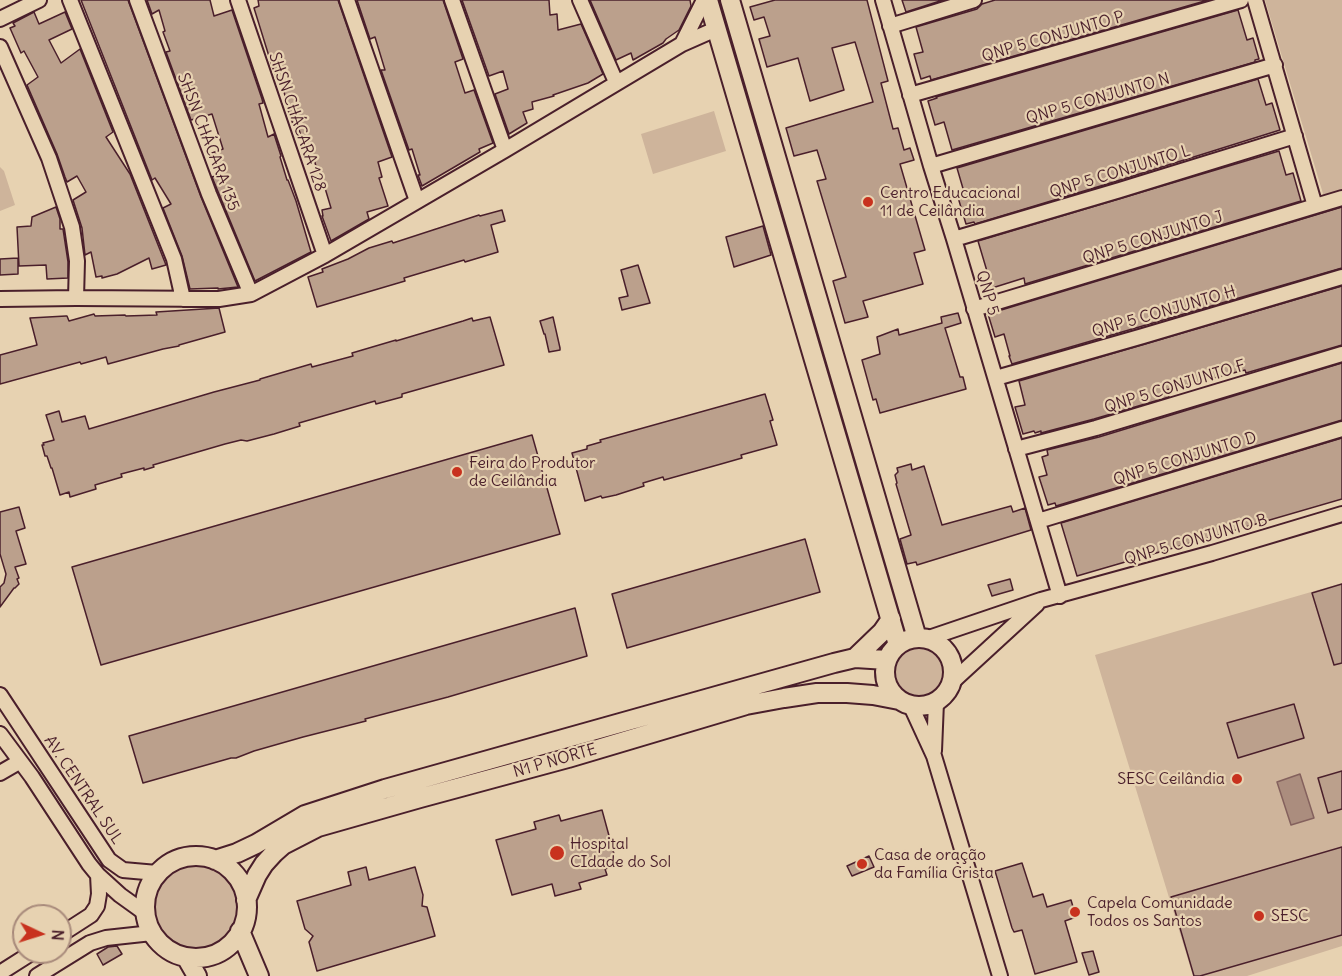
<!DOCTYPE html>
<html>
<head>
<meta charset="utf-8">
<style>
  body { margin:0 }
  #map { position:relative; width:1342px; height:976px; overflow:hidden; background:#e7d2b1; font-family:Delius,sans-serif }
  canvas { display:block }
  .north { position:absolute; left:12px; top:904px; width:60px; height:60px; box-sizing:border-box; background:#e7d2b1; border:2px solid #a88a7b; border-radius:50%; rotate:94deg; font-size:16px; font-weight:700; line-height:24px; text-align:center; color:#4a1f2b }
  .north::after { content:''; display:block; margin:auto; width:21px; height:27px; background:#c8321e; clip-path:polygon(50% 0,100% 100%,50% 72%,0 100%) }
</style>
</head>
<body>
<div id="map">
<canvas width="1342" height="976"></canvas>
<div class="north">N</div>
</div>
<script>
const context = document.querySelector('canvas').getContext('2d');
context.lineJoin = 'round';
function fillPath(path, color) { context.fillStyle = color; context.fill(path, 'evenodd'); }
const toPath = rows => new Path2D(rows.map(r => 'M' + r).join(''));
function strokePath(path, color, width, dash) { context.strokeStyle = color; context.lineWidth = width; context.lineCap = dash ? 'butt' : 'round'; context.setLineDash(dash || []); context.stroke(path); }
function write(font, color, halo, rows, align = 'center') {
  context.font = font + ' Delius,sans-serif'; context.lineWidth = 4.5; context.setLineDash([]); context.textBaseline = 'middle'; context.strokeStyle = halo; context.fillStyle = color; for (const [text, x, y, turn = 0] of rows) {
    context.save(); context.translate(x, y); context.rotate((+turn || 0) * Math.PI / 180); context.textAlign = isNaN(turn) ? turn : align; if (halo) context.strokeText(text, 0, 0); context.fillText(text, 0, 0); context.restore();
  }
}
const green = toPath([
  [1265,0,1342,0,1342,192,1324,197],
  [714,111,726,151,653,174,641,134],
  [0,167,4,171,15,205,0,211],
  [1342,583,1342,946,1247,976,1193,976,1095,655],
  '892 673a27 27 0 1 1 54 0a27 27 0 1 1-54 0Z',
  '151 907a44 44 0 1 1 88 0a44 44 0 1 1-88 0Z'
]);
const water = toPath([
  [1300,774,1314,818,1291,825,1277,782,1300,774]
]);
const building = toPath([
  [81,0,128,0,201,197,238,287,218,289,218,288,190,289,182,256,163,208,171,204,155,178,152,180,81,0],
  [147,0,210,0,214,16,232,10,262,99,263,103,259,104,268,137,274,134,281,156,280,157,287,180,288,180,296,201,311,252,255,281,212,177,220,174,212,153,223,149,212,114,191,120,166,52,170,51,163,32,165,31,159,10,152,14,147,0],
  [258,0,338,0,392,157,378,162,382,177,379,178,388,206,367,212,369,219,331,241,322,216,323,216,322,210,331,208,325,188,322,189,313,155,307,157,298,126,294,127,288,110,282,82,279,83,272,66,254,8,259,6,258,0],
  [357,0,443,0,463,59,455,62,465,93,474,90,493,143,479,149,480,152,422,186,418,175,420,175,412,149,409,150,381,70,385,70,375,37,370,39,357,0],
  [462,0,549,0,550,15,557,14,558,30,581,24,603,74,588,83,553,95,554,96,532,102,533,109,523,112,527,123,509,134,495,94,508,89,503,71,489,76,462,0],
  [590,0,690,0,691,6,679,30,666,39,663,43,633,60,631,53,616,60,590,0],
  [775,0,867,0,888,81,881,83,893,129,898,128,904,150,910,148,914,160,900,164,925,250,914,253,923,284,863,301,868,317,845,323,833,281,846,277,817,181,826,179,817,150,794,156,786,128,873,102,855,42,832,48,844,90,810,101,798,58,767,67,759,39,770,36,764,17,754,20,750,7,775,0],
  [902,0,943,0,906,12,902,0],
  [995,0,1208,0,931,80,930,76,921,79,914,54,923,52,916,27,977,9,982,4,995,0],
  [1238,10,1247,40,1253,38,1259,59,1255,60,1255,62,952,150,944,122,935,125,928,101,937,98,936,97,1238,10],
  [34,12,39,24,65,12,72,29,49,40,61,63,80,49,113,132,106,137,130,174,166,265,152,269,149,258,117,274,102,278,102,276,96,277,91,252,85,255,82,228,73,200,86,192,77,176,67,182,65,177,57,154,27,85,38,77,24,51,21,53,10,28,15,26,13,23,34,12],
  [1258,79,1266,105,1272,103,1280,130,1117,181,975,224,974,222,966,224,957,194,964,192,957,168,1258,79],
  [1279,151,1286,175,1293,173,1301,201,1025,284,1024,278,992,288,978,241,1279,151],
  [56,207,60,219,60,229,63,229,68,262,68,278,47,279,46,265,19,266,17,227,31,226,32,217,56,207],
  [1342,207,1342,268,1012,364,1009,356,1010,356,1004,334,995,337,988,314,1342,207],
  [502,210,505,221,491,225,498,252,465,262,464,260,404,278,405,281,317,307,308,277,323,272,322,269,348,259,369,248,392,241,393,243,479,215,480,216,502,210],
  [763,226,771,255,734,267,726,237,763,226],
  [18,258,18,274,0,275,0,259,18,258],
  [638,265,650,303,622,310,619,298,628,296,621,270,638,265],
  [1342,286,1342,345,1246,373,1245,370,1166,390,1169,397,1094,419,1041,433,1041,431,1035,433,1034,431,1023,434,1015,407,1025,405,1019,381,1342,286],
  [219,308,225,332,179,345,179,346,163,349,108,364,106,357,81,364,80,362,0,384,0,355,37,345,30,318,66,316,67,316,69,321,94,314,95,316,125,315,126,316,157,315,156,312,219,308],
  [958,313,961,323,945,328,960,377,963,377,966,389,880,413,876,399,873,400,862,360,880,354,877,337,898,329,899,335,942,323,941,317,958,313],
  [490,317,504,365,402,394,402,397,376,404,375,401,299,423,300,426,274,434,247,441,241,440,225,444,153,465,154,467,144,470,144,468,121,474,122,477,95,485,96,489,70,497,69,492,60,495,52,468,51,468,47,456,45,456,42,445,44,445,43,443,54,440,46,415,59,411,62,422,85,416,89,429,214,392,260,380,260,379,311,364,312,367,353,356,352,353,396,340,396,341,463,321,472,318,473,321,490,317],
  [553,317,560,348,560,350,549,352,545,334,544,334,540,321,553,317],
  [1342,363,1342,420,1056,506,1055,503,1048,505,1039,477,1047,475,1042,457,1048,455,1047,450,1099,437,1342,363],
  [765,394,773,420,770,421,777,445,741,455,742,458,721,464,664,480,663,477,643,483,644,486,616,495,602,498,601,496,585,501,572,453,587,449,587,446,601,442,600,440,765,394],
  [532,435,560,534,101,665,72,567,532,435],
  [1342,438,1342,499,1077,576,1061,523,1342,438],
  [911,464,912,470,924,466,942,525,1011,506,1013,512,1025,508,1031,530,917,565,916,562,907,564,900,539,911,535,896,484,897,483,895,475,898,472,897,468,911,464],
  [19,507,25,528,16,531,26,564,15,567,19,578,17,579,19,584,15,588,14,588,0,607,0,587,4,583,6,574,0,554,0,512,19,507],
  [805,539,820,592,627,648,612,594,805,539],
  [1010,579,1013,590,992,596,988,585,1010,579],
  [1342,584,1342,663,1334,665,1312,593,1342,584],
  [575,608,587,656,448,697,365,719,366,721,303,737,254,751,236,758,231,758,143,783,129,736,575,608],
  [1294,704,1304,738,1238,758,1227,723,1294,704],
  [1342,771,1342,809,1328,813,1318,778,1342,771],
  [602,810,617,865,605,869,607,875,579,883,581,889,555,896,552,884,512,895,496,840,536,829,534,822,559,815,561,821,602,810],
  [1342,847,1342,935,1200,976,1194,976,1171,897,1342,847],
  [869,856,874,867,852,876,847,866,869,856],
  [1022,863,1033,897,1043,894,1047,907,1071,900,1076,917,1065,921,1077,962,1035,974,1022,930,1014,932,1012,928,995,871,1022,863],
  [366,867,369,880,415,867,423,895,422,906,427,907,435,936,317,971,309,942,313,936,305,929,297,901,351,885,348,872,366,867],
  [117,946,122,954,103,965,97,954,108,947,117,946],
  [1093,951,1099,972,1089,975,1082,953,1093,951]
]);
const minor = toPath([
  [70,0,174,259,183,299],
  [137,0,209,194,251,294],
  [238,0,325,255],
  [347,0,417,201],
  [452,0,505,150],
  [580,0,616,82],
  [883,0,931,166,954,239,1060,596],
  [1255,0,1315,206],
  [0,19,39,0],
  [890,26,974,0],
  [682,44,704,0],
  [0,47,49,158,72,227,77,261,76,298],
  [910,95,1241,0],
  [931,166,1275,65],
  [954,239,1120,190,1295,136],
  [0,299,76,298,219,299,251,294,325,255,505,150,682,44,716,29],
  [974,309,1342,198],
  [996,378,1143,336,1342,277],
  [1016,449,1096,428,1342,354],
  [1038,521,1342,429],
  [926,639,1041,600,1212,553,1342,514],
  [951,683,1037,604],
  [0,695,109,860,123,870,157,873],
  [911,706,934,756,1000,976],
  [0,734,32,777,89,864,98,875,120,895,145,913],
  [934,751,936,702],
  [0,773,19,762],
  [60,935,91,915,97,906,99,894,98,875],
  [0,973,33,952],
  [37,976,90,943,106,938,152,933]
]);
const major = toPath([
  [708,0,898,645],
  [730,0,917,638],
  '885 672a34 34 0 1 1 68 0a34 34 0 1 1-68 0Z',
  [855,658,882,632,891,619],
  '145 907a51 51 0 1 1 102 0a51 51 0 1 1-102 0Z',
  [215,860,237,853,256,844,305,815,385,789,834,663,855,658,887,660],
  [246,900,257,875,264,864,274,853,283,845,318,827,420,798,568,758,746,705,784,698,817,693,847,693,873,695,899,700],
  [240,931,259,976],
  [186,957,197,976]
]);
const markers = [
  [868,202,6,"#c8321e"],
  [457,472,6,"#c8321e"],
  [1237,779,6,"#c8321e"],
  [557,853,8,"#c8321e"],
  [862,864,6,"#c8321e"],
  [1075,912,6,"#c8321e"],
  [1259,916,6,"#c8321e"]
];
const streetNames = [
  ["QNP 5 CONJUNTO P",1053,37,-16],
  ["QNP 5 CONJUNTO N",1098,99,-16],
  ["SHSN CHÁCARA 128",297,122,71],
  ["SHSN CHÁCARA 135",208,142,69],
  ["QNP 5 CONJUNTO L",1120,172,-17],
  ["QNP 5 CONJUNTO J",1153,238,-17],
  ["QNP 5",987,293,74],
  ["QNP 5 CONJUNTO H",1164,312,-16],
  ["QNP 5 CONJUNTO F",1175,387,-17],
  ["QNP 5 CONJUNTO D",1185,459,-17],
  ["QNP 5 CONJUNTO B",1196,540,-16],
  ["N1 P NORTE",555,761,-16],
  ["AV. CENTRAL SUL",83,790,56]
];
const poiNames = [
  ["Centro Educacional",880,193],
  ["11 de Ceilândia",880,211],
  ["Feira do Produtor",469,463],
  ["de Ceilândia",469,481],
  ["SESC Ceilândia",1225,779,"right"],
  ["Hospital",570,844],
  ["CIdade do Sol",570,862],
  ["Casa de oração",874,855],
  ["da Família Crista",874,873],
  ["Capela Comunidade",1087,903],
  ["Todos os Santos",1087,921],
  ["SESC",1271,916]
];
fillPath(green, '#ceb49b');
fillPath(water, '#ab8d7e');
strokePath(water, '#84615d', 1.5);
fillPath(building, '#bba08c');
strokePath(building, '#4a1f2b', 1.5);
strokePath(minor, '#4a1f2b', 18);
strokePath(major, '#4a1f2b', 22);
strokePath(minor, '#e7d2b1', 14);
strokePath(major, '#e7d2b1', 18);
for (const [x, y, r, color] of markers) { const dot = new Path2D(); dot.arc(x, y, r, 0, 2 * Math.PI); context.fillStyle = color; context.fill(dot); strokePath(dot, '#e7d2b1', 2); }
write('16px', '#4a1f2b', '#e7d2b1', streetNames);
write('16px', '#4a1f2b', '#e7d2b1', poiNames, 'left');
</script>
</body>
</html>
